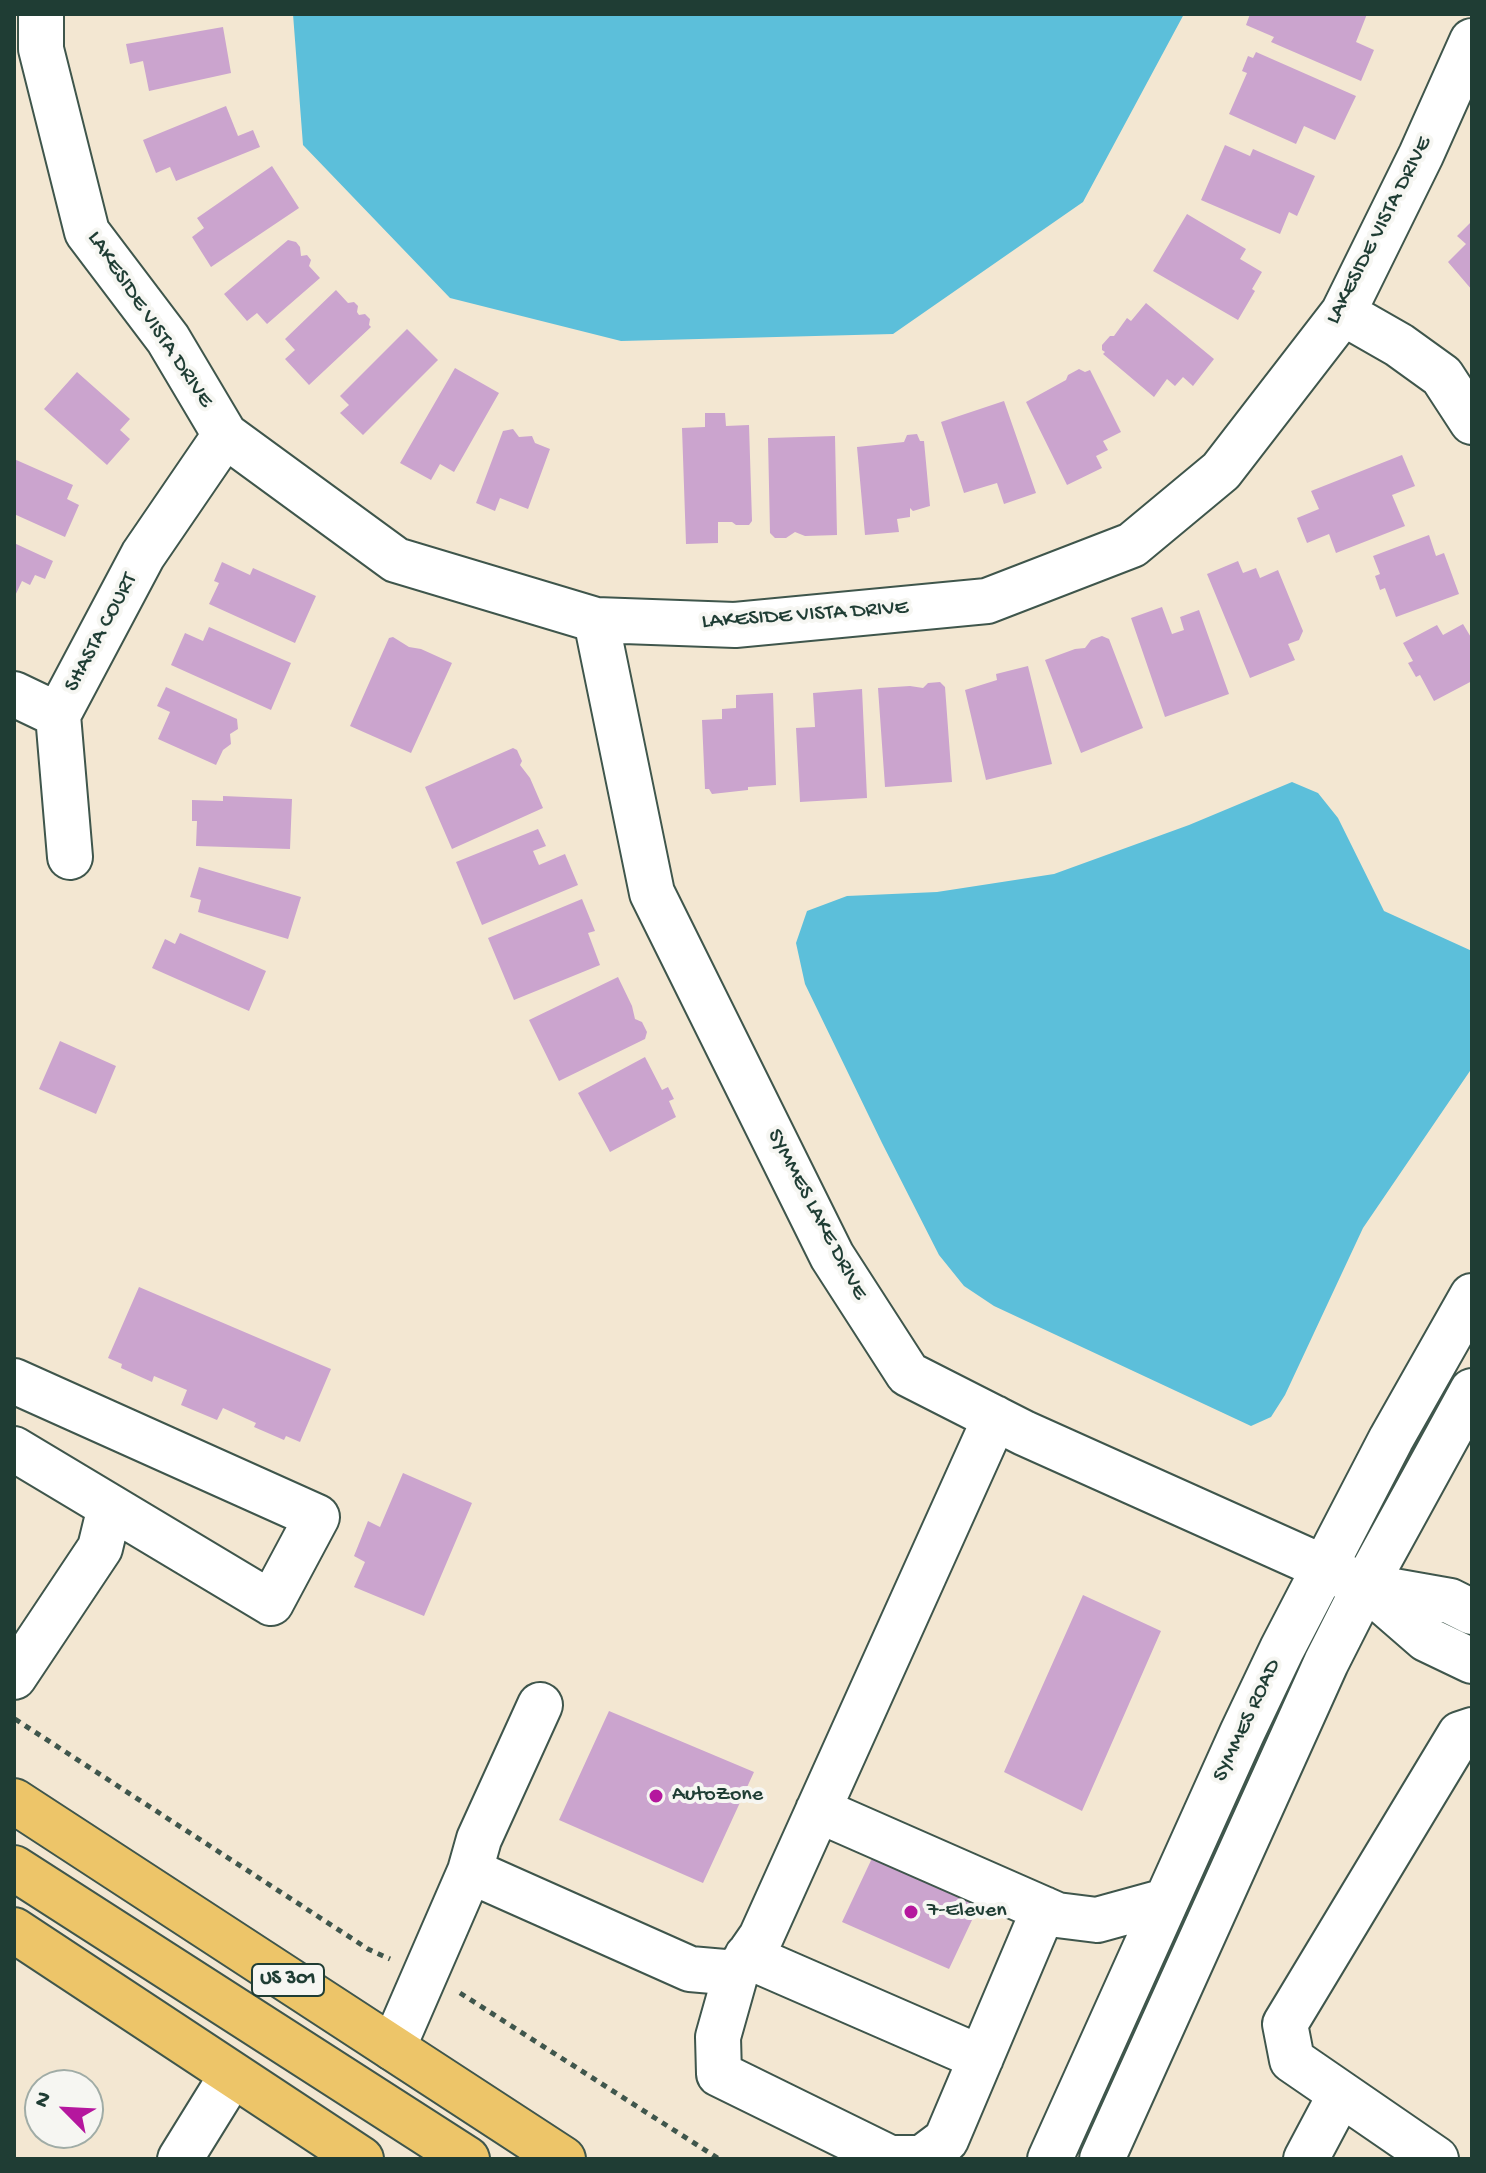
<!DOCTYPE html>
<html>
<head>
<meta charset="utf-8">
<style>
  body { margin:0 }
  #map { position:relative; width:1486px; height:2173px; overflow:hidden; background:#f3e7d2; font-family:"Gochi Hand",sans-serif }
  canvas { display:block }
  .frame { position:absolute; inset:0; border:16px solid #1f3d34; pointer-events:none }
  .north { position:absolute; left:24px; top:2069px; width:80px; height:80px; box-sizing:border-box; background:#f6f6f2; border:2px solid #a0aca6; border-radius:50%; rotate:294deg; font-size:22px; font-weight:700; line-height:32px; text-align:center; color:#1f3d34 }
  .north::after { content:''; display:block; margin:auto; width:28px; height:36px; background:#b5179e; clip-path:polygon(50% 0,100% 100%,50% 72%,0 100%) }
</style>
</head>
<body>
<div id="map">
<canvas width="1486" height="2173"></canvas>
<div class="frame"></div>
<div class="north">N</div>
</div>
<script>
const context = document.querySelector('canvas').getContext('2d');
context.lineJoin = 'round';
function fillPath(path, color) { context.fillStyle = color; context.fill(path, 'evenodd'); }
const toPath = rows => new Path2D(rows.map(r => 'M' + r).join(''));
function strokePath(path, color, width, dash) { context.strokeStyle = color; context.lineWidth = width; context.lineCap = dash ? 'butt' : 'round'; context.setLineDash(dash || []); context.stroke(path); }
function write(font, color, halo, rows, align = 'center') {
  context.font = font + ' "Gochi Hand",sans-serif'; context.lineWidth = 8; context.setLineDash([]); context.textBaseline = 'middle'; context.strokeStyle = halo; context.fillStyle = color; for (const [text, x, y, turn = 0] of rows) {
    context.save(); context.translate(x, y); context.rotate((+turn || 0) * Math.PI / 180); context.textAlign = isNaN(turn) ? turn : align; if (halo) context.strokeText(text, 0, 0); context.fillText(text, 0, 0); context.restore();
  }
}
const water = toPath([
  [293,14,1184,14,1083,202,893,334,621,341,450,298,303,145],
  [1292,782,1318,793,1338,818,1384,911,1472,951,1472,1068,1363,1228,1285,1395,1271,1417,1251,1426,994,1306,964,1286,939,1255,882,1143,805,984,796,943,807,911,847,896,937,892,1054,874,1189,825]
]);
const building = toPath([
  [1250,14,1367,14,1356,42,1374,50,1361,81,1271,42,1274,37,1246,25],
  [223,27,231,73,149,91,143,61,130,64,126,44],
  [1256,52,1356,96,1335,140,1304,126,1296,144,1229,114,1247,73,1242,71,1248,56,1253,58],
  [226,106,238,136,253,130,260,147,176,181,170,167,156,173,143,140],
  [1225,145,1250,156,1253,149,1315,176,1297,216,1289,212,1280,234,1201,200],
  [272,166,299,208,211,267,192,237,204,228,197,218],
  [1187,214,1246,249,1240,259,1262,272,1252,289,1255,291,1238,320,1153,271],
  [1472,221,1472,290,1448,262,1466,244,1457,236],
  [288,240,296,242,300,247,301,256,307,255,311,260,309,266,320,278,267,324,257,313,247,321,224,294],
  [336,290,348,303,354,302,358,306,357,312,359,315,365,314,370,319,369,325,371,327,309,385,285,359,295,350,285,339],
  [1146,303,1214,359,1193,386,1183,377,1175,386,1167,379,1154,397,1103,354,1105,352,1102,350,1102,345,1110,336,1114,336,1127,318,1131,321],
  [407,329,438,360,363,435,340,413,349,405,340,396],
  [455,368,499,393,454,472,440,464,431,480,400,463],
  [1079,369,1085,372,1090,370,1121,432,1103,441,1108,450,1096,456,1102,468,1067,485,1026,402,1066,380,1068,375],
  [77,372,130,419,120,430,130,439,107,465,44,409],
  [1004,401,1036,493,1004,504,997,483,964,493,941,422],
  [705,413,725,413,726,426,749,425,752,521,749,525,736,525,732,522,718,522,718,543,686,544,682,428,705,427],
  [513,429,519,437,532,436,535,443,550,449,528,509,500,498,495,511,476,503,503,431],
  [917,434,920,441,924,441,930,506,913,511,910,508,910,517,897,519,899,532,865,535,857,447,904,442,907,435],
  [835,436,837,535,805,536,795,532,786,538,775,538,770,533,768,438],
  [1402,455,1415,486,1392,495,1405,526,1336,553,1329,534,1307,543,1297,518,1319,509,1311,491],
  [14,459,73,485,67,499,79,505,65,537,14,514],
  [1429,535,1436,556,1444,553,1459,594,1396,617,1385,588,1380,590,1375,576,1380,574,1373,556],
  [14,543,53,561,45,579,35,575,30,585,22,581,14,598],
  [1238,561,1243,573,1256,568,1260,578,1278,570,1303,631,1299,640,1288,644,1295,660,1250,678,1207,574],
  [222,562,250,575,253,568,316,596,295,643,209,604,219,583,214,581],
  [1162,607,1172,634,1184,630,1180,617,1199,610,1229,694,1165,717,1131,618],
  [1463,624,1472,639,1472,681,1434,701,1420,675,1416,677,1408,663,1413,661,1403,643,1437,625,1443,635],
  [209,627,291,663,271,710,171,665,185,633,203,641],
  [1102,636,1109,639,1143,728,1081,753,1045,660,1075,649,1085,648,1091,640],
  [393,637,409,647,421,649,452,663,411,753,350,726,389,638],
  [1028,666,1052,764,986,780,965,690,997,680,996,674],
  [940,682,945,687,952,782,885,787,878,688,910,686,923,688,928,683],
  [166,687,237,719,238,729,230,734,231,744,223,750,216,765,158,739,170,712,157,706],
  [862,689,867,798,800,802,796,728,815,727,813,693],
  [773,693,776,785,748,787,748,790,712,794,709,789,705,789,702,720,722,719,722,709,736,708,736,695],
  [513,748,517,750,522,761,520,765,530,778,543,808,452,849,425,787],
  [223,796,292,799,290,849,196,846,197,821,192,821,192,800,223,801],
  [538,829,546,846,533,851,539,865,565,854,578,885,482,925,456,862],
  [199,867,301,897,288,939,198,912,201,900,190,897],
  [582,899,595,931,588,933,600,965,514,1000,488,938],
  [180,933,266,971,249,1011,152,968,165,939,175,944],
  [618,977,632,1006,635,1019,642,1022,647,1032,645,1039,559,1081,529,1020],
  [60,1041,116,1066,96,1114,39,1089],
  [645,1057,662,1090,668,1087,674,1099,669,1101,676,1117,610,1152,578,1093],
  [139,1287,331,1369,300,1442,286,1436,284,1440,254,1427,256,1423,223,1408,217,1420,181,1405,187,1390,154,1376,152,1382,121,1368,122,1364,108,1358],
  [403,1473,472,1503,424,1616,354,1587,365,1562,354,1556,368,1521,380,1527],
  [1083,1595,1161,1631,1082,1811,1004,1772],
  [609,1711,754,1772,703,1883,559,1820],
  [874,1854,980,1903,949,1969,842,1922]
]);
const path = toPath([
  [15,1719,368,1949,390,1959],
  [460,1993,719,2159]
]);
const minor = toPath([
  [41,14,41,49,87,232,168,339,225,435,396,560,596,620,735,625,987,601,1132,545,1221,471,1343,313,1421,155,1472,41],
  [1343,313,1399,345,1442,376,1472,422],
  [596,620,652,893,832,1256,908,1374,1024,1433,1365,1586,1426,1639,1472,1661],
  [14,694,58,715],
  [70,857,58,715,143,555,225,435],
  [14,1381,317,1517,271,1603,14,1449],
  [1365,1586,1450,1601,1472,1612],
  [14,1677,100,1548,110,1507],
  [818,1810,1057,1915,1097,1920,1166,1901],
  [470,1871,479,1839,540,1705],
  [747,1956,981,2058],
  [736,1973,718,2037,719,2074,890,2158,922,2158,946,2140,1044,1909],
  [393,2048,470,1871,690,1969,736,1973,761,1937,995,1418],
  [180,2159,232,2075],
  [1050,2159,1242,1733,1282,1649,1391,1439,1472,1296],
  [1102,2159,1326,1663,1365,1586,1472,1391],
  [1306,2159,1340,2095],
  [1436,2159,1292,2060,1285,2024,1460,1734,1472,1730]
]);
const major = toPath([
  [14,1801,563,2159],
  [14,1868,467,2159],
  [14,1930,361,2159]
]);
const markers = [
  [656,1796,8,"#b5179e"],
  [911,1912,8,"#b5179e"]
];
const shields = [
  [288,1980,72]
];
const shieldNames = [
  ["US 301",288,1980]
];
const streetNames = [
  ["LAKESIDE VISTA DRIVE",1380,231,-63],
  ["LAKESIDE VISTA DRIVE",149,320,56],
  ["LAKESIDE VISTA DRIVE",805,616,-4],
  ["SHASTA COURT",102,633,-62],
  ["SYMMES LAKE DRIVE",816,1215,62],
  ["SYMMES ROAD",1248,1721,-65]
];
const poiNames = [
  ["AutoZone",672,1796],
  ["7-Eleven",927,1912]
];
fillPath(water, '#5cbfda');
fillPath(building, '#cba4ce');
strokePath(minor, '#3f564c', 48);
strokePath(major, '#3f564c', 48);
strokePath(path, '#3f564c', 5, [6, 6]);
strokePath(minor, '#fff', 44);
strokePath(major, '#edc569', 44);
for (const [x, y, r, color] of markers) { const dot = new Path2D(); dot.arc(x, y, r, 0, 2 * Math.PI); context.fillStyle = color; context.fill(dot); strokePath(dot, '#f6f6f2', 3); }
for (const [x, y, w] of shields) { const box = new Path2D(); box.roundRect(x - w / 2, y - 16, w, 32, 6); context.fillStyle = '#f6f6f2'; context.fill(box); strokePath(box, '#1f3d34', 2); }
write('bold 20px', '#1f3d34', null, shieldNames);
write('22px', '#1f3d34', '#f6f6f2', streetNames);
write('22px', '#1f3d34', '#f6f6f2', poiNames, 'left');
</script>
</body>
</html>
